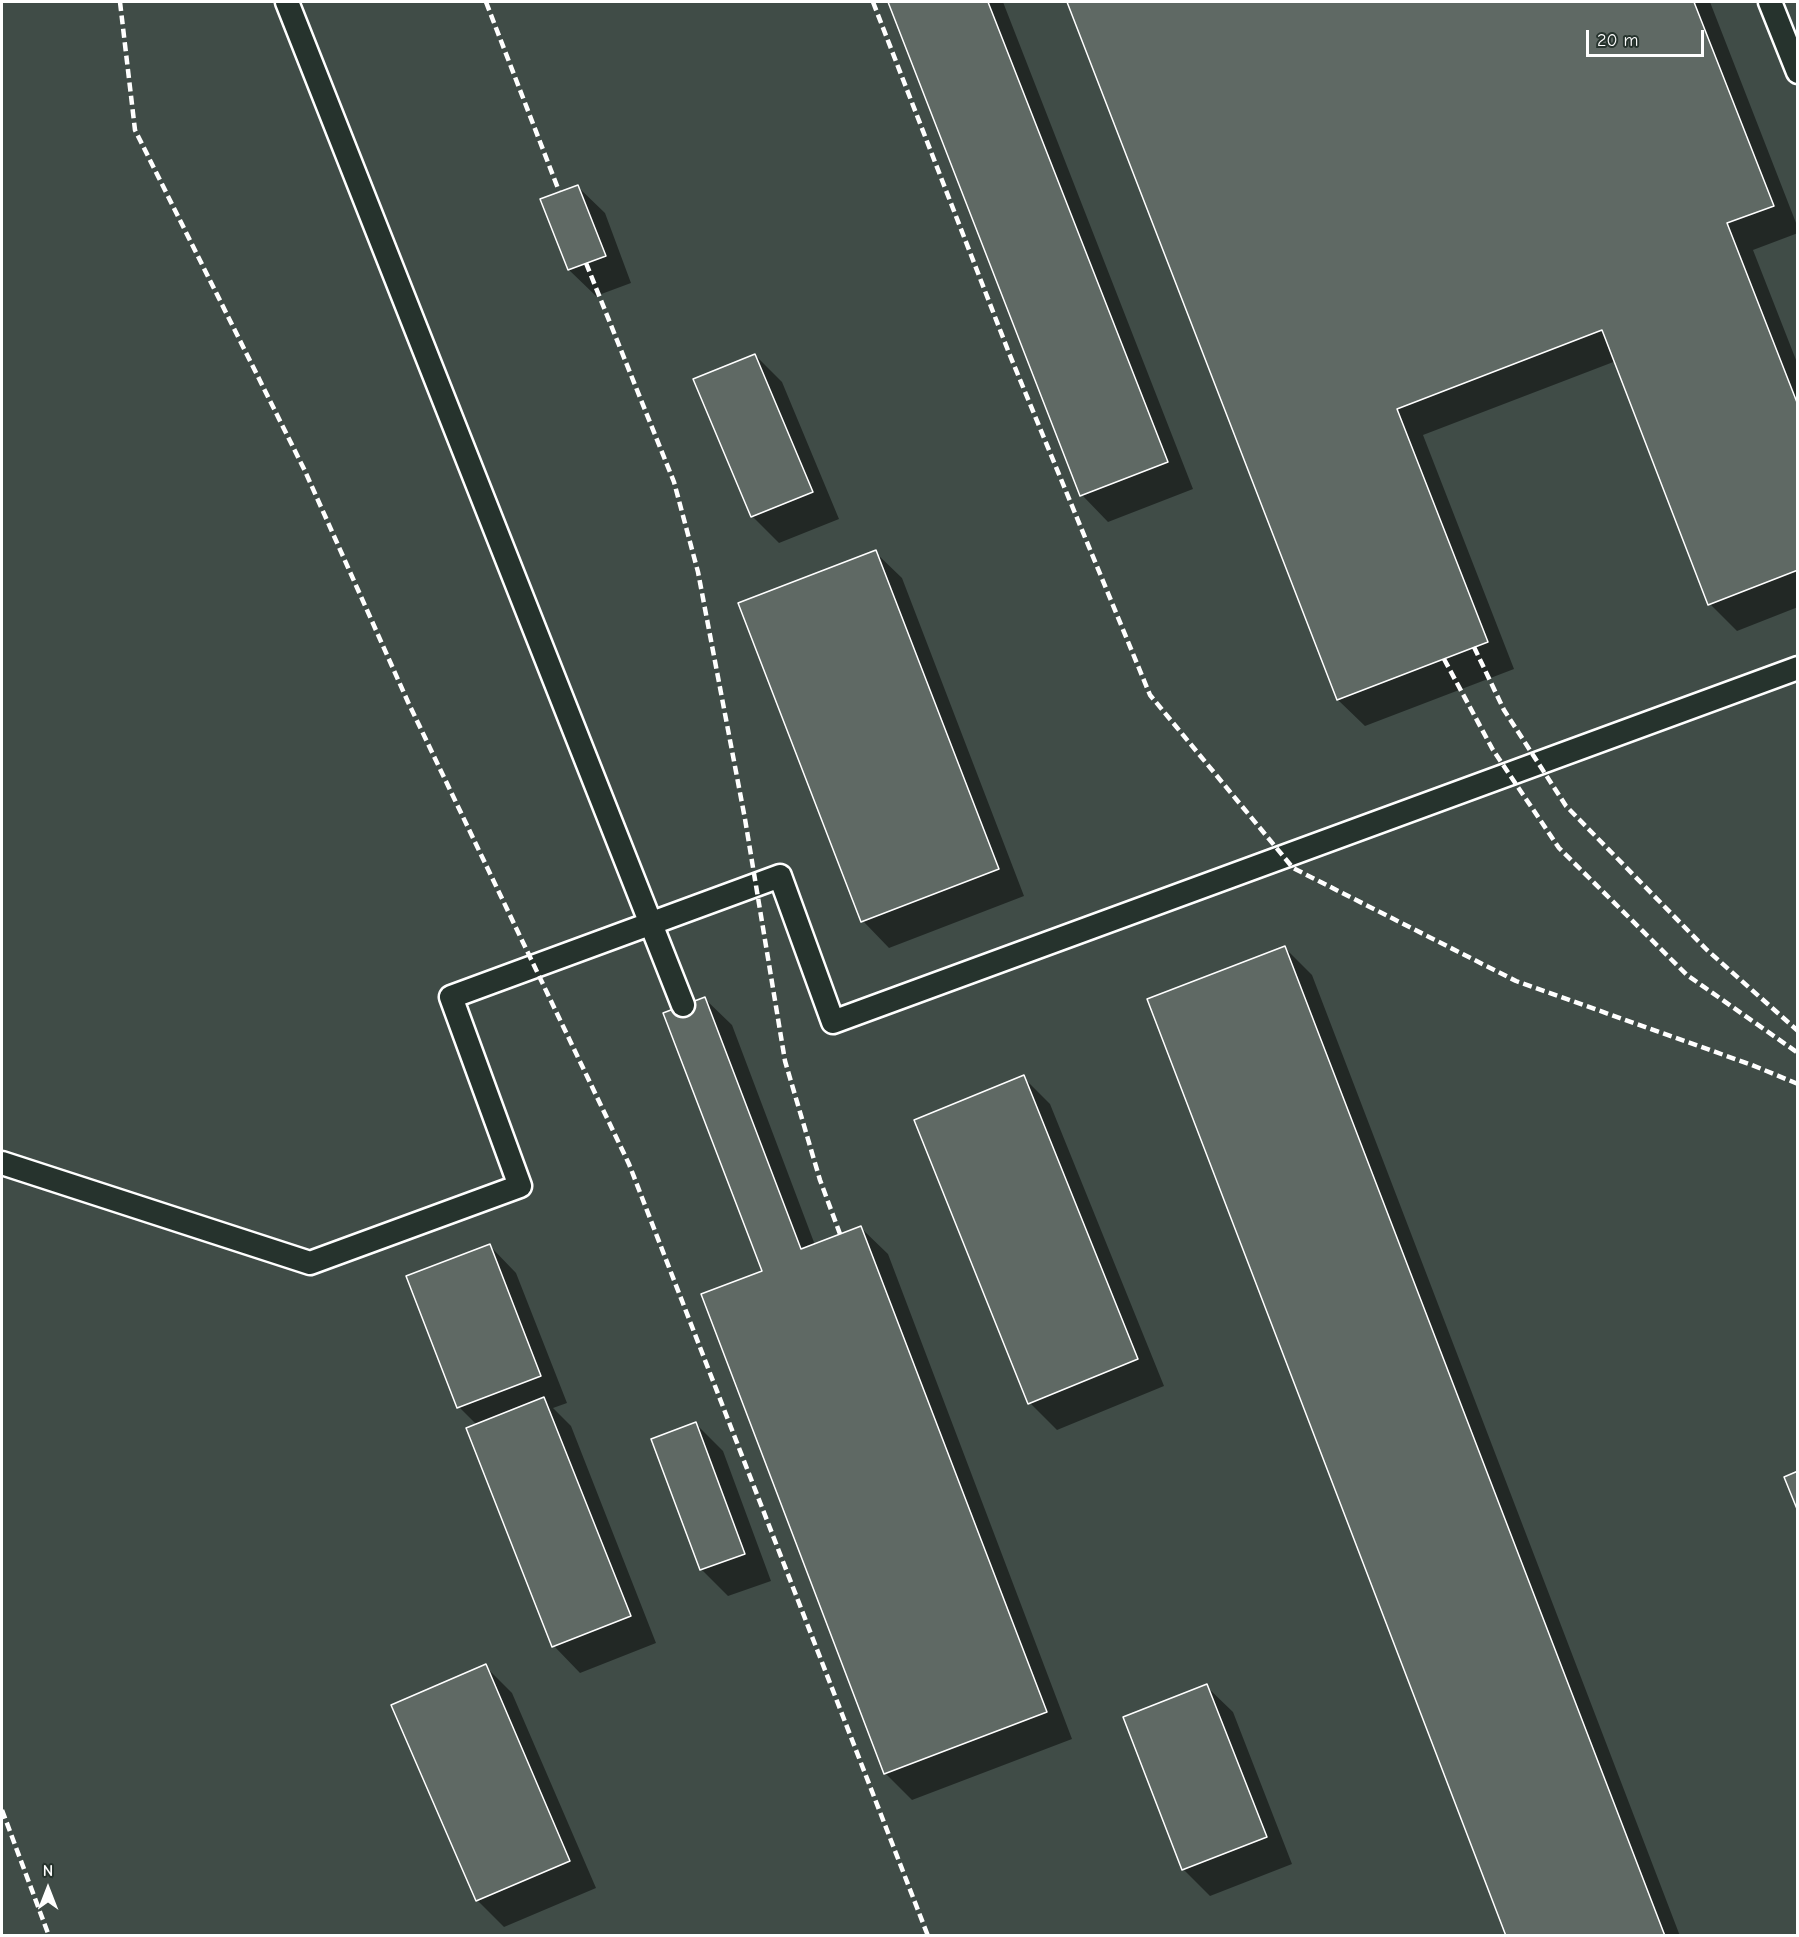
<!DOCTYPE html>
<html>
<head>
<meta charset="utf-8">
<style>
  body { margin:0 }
  #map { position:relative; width:1799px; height:1937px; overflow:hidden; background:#333f3a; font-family:"Comic Neue",sans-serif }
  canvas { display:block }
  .frame { position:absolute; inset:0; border:3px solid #fff; pointer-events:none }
  .north { position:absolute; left:18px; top:1859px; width:60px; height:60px; -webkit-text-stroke:4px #26332d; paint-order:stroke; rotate:0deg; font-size:16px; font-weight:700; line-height:24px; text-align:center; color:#fff }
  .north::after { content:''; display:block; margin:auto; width:21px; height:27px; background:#fff; clip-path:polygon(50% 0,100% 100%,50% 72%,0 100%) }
  .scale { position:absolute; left:1586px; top:30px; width:118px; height:27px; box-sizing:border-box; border:3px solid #fff; border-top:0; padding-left:8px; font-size:18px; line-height:21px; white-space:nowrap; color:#fff; -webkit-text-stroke:4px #26332d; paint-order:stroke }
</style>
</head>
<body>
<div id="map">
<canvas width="1799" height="1937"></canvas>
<div class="frame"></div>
<div class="north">N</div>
<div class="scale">20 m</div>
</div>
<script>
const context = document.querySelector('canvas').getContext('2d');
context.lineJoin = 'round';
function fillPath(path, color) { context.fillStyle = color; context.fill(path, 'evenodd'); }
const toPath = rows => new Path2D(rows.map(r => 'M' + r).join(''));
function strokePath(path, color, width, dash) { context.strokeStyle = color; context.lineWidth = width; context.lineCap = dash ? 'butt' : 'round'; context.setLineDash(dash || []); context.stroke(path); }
const built = toPath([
  [2,2,1797,2,1797,1935,2,1936]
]);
const shadow = toPath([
  [890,2,1003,2,1193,489,1108,522,1082,495],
  [1068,2,1710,2,1798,228,1798,233,1753,250,1798,365,1798,607,1737,631,1710,604,1616,361,1423,435,1514,669,1365,726,1338,700],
  [578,187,605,213,631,283,596,296,569,270,542,200],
  [755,355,782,382,839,519,779,543,752,516],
  [875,552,902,578,1024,896,889,948,863,921,740,604],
  [1285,948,1312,975,1680,1936,1507,1936],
  [705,999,732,1025,815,1245,861,1228,888,1254,1072,1739,912,1800,885,1773,764,1272],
  [1023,1077,1050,1104,1164,1386,1057,1430,1030,1403],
  [490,1246,516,1273,567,1403,553,1408,571,1426,656,1643,580,1673,554,1646,477,1425,459,1407],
  [696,1424,723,1451,771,1581,728,1596,701,1569],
  [485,1666,512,1693,596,1888,504,1927,477,1900],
  [1206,1686,1233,1712,1292,1864,1210,1896,1183,1869]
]);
const building = toPath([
  [888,2,988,2,1168,462,1080,496,888,2],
  [1067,2,1694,2,1774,206,1727,223,1798,405,1798,570,1708,605,1602,330,1397,409,1488,642,1337,700,1067,2],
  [578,185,606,256,568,270,540,199,578,185],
  [755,354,813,492,751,517,693,379,755,354],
  [876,550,999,869,861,922,738,603,876,550],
  [1285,946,1665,1936,1506,1936,1147,999,1285,946],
  [705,997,801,1249,861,1226,1047,1712,884,1774,701,1294,762,1271,663,1013,705,997],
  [1024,1075,1138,1359,1028,1404,914,1120,1024,1075],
  [490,1244,541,1376,457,1408,406,1276,490,1244],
  [544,1397,631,1616,552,1647,466,1428,544,1397],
  [696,1422,745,1554,700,1570,651,1439,696,1422],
  [1798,1471,1798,1508,1797,1509,1784,1477,1798,1471],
  [486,1664,570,1861,476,1901,391,1705,486,1664],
  [1207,1684,1267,1837,1182,1870,1123,1717,1207,1684]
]);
const lane = toPath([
  [287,2,683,1005],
  [1770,2,1798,72],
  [2,1163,310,1263,520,1186,451,997,780,876,833,1022,1798,668]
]);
const rail = toPath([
  [120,2,135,130,305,471,408,702,629,1164,928,1936],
  [486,2,559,191],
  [873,2,1009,353,1150,695,1293,868,1516,981,1752,1065,1798,1084],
  [586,263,674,482,698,572,745,819,785,1061,820,1180,840,1234],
  [1474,647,1504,710,1566,806,1707,950,1798,1031],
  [1444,659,1493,750,1559,848,1687,975,1798,1053],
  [2,1810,49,1936]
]);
fillPath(built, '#404c47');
fillPath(shadow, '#0007');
fillPath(building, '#5f6964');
strokePath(building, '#fff', 1.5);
strokePath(lane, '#fff', 27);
strokePath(lane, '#26332d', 22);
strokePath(rail, '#fff', 4.5, [9, 4.5]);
</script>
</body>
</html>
